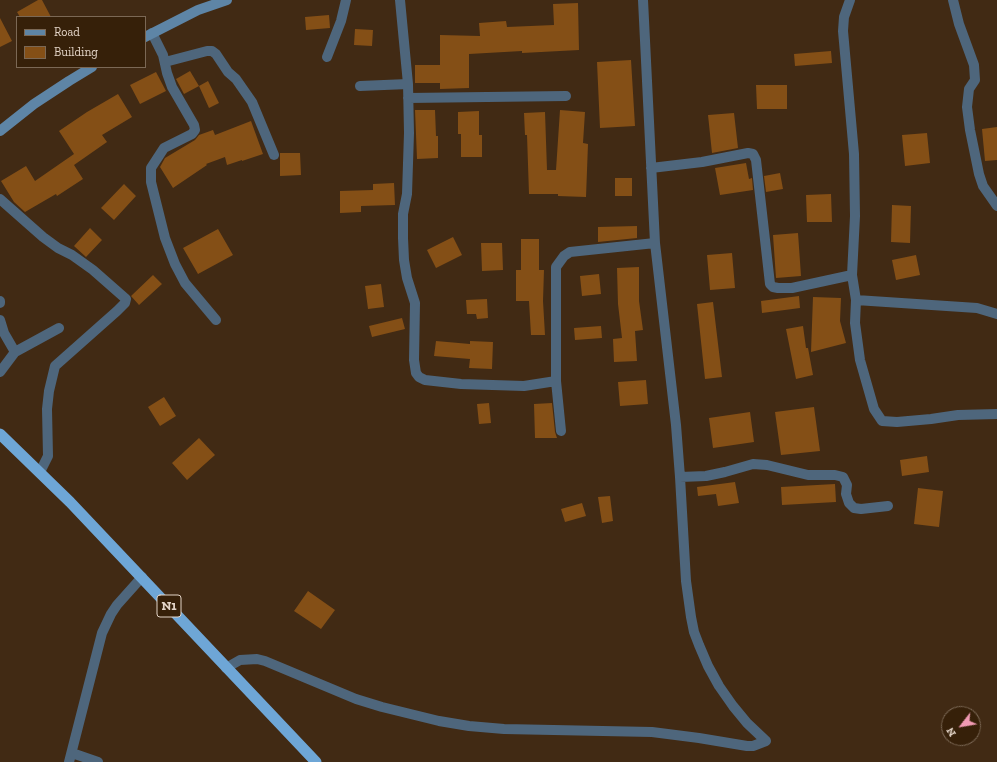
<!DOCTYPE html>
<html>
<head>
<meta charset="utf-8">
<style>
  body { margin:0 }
  #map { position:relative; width:997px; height:762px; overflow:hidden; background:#412a14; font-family:"Zilla Slab",serif }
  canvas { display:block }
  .legend { position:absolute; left:16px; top:16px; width:130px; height:52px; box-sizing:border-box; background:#362009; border:1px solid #7b6855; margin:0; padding:5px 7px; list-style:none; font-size:12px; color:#e3d4c7 }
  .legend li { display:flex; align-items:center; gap:8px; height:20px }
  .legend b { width:20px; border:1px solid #7b6855 }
  .north { position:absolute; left:941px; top:706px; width:40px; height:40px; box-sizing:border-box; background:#362009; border:1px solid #7b6855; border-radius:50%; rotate:239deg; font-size:11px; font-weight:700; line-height:16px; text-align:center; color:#e3d4c7 }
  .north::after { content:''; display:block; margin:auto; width:14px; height:18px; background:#f19ab3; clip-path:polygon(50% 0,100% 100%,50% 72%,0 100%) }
</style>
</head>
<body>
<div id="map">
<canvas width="997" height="762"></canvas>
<ul class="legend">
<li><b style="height:5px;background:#5e85a6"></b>Road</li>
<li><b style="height:11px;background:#844f16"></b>Building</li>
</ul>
<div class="north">N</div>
</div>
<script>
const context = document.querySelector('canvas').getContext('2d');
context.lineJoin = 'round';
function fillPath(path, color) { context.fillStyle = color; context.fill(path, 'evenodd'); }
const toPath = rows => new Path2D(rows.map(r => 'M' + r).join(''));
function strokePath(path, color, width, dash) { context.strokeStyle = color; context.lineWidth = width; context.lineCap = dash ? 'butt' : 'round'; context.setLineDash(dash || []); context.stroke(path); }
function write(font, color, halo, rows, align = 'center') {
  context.font = font + ' "Zilla Slab",serif'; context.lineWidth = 3; context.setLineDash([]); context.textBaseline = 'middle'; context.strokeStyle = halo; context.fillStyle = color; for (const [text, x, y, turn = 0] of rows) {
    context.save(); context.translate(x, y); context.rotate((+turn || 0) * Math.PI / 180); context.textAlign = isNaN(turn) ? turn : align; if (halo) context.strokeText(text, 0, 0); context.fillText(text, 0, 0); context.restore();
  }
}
const building = toPath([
  [38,0,42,0,51,17,20,17,17,12],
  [578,3,579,50,522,53,522,51,469,54,469,88,440,89,440,83,415,83,415,65,440,65,440,35,480,36,479,23,506,21,507,27,554,25,553,4],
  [329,15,330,28,306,30,305,17],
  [0,18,12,41,0,47],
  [355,29,373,30,372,46,354,45],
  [831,51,832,63,795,66,794,54],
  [631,60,635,126,600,128,597,62],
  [190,71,199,86,184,94,176,79],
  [156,72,166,91,140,104,130,85],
  [208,81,219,103,209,108,199,86],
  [756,85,787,85,787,109,757,109],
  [118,94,132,117,102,135,107,142,74,165,83,179,57,196,56,194,25,212,14,202,1,181,26,166,35,181,74,154,59,131,87,112],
  [415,110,435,110,436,136,438,136,438,158,417,159],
  [560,110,585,112,583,143,588,144,586,197,558,196,558,194,529,194,527,135,525,135,524,113,545,112,547,170,556,170],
  [479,111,479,135,482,135,482,157,461,157,461,134,458,134,458,112],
  [734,113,738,148,712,153,708,115],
  [251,121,263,154,242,161,242,160,227,165,225,157,206,164,207,165,173,188,160,167,165,158,195,140,199,135,213,130,215,135],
  [997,127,997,160,985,161,982,129],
  [927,133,930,163,905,166,902,135],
  [280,153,300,153,301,175,280,176],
  [746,163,749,179,752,178,753,190,720,195,715,168],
  [780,173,783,189,766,192,764,176],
  [615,178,632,178,632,196,615,196],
  [394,183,395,205,361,206,361,212,340,213,340,191,373,190,373,184],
  [124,184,136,196,114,220,101,208],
  [831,194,832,222,807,222,806,195],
  [892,205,911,206,910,243,891,242],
  [637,226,637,238,598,242,598,227],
  [90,228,102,240,86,257,74,246],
  [218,229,233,255,198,274,183,248],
  [798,233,801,276,776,278,773,235],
  [453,237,462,255,436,268,427,250],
  [521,239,539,239,539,270,544,270,543,301,545,335,531,335,529,301,516,301,516,270,521,270],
  [481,243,502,243,503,270,482,271],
  [732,253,735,288,710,290,707,255],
  [916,255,920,275,896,280,892,260],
  [639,267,639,301,643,330,635,331,637,361,614,362,613,339,622,338,618,304,617,268],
  [599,274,601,294,582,296,580,276],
  [153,275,162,284,139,305,131,296],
  [381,284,384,307,368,309,365,286],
  [799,296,800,308,762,313,761,301],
  [813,297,841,298,840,321,846,343,811,352],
  [487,299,488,318,477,319,476,314,467,314,466,300],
  [713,302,722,377,705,379,697,304],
  [402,318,405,329,372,337,369,326],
  [601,326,602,338,575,340,574,328],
  [803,326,806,348,808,348,813,375,796,379,786,329],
  [436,341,470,344,470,341,493,342,492,369,469,368,470,359,434,356],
  [646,380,648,404,620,406,618,382],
  [164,397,176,416,160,426,148,407],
  [489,403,491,423,479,424,477,404],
  [552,403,555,432,557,438,535,438,534,404],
  [814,407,820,451,781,455,775,412],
  [750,412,754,442,713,448,709,418],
  [199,438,215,455,187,480,172,463],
  [927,456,929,472,902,476,900,460],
  [735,482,739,503,718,506,716,494,698,496,697,487],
  [835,484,836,502,782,505,781,487],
  [918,488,943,491,939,527,914,524],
  [610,496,613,521,602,523,598,497],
  [582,503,586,516,565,522,561,509],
  [308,591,335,610,321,629,294,611]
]);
const minor = toPath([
  [400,0,408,84,409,133,407,194,403,214,403,238,404,260,407,278,415,303,414,360,416,373,419,377,425,380,461,384,524,386,556,381],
  [850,0,844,17,843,31,854,154,855,216,852,275,856,300,855,323,860,360,874,409,882,421,897,422,931,419,958,415,997,414],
  [953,0,959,24,974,65,975,80,969,89,967,107,970,130,979,174,983,186,997,206],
  [152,33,163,55,167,73,172,87,194,125,195,130,192,134,164,148,151,168,151,182,165,238,175,264,185,283,216,320],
  [327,57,341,21,346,0],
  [165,62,207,51,212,51,216,54,228,72,236,79,252,102,274,155],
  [360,86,408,84],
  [408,98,566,96],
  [651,168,702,162,748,153,753,154,756,160,770,284,773,287,778,288,792,288,852,275],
  [0,199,43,237,58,248,72,255,93,270,126,299,125,303,117,311,55,366,49,391,47,409,48,456,40,472],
  [856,300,977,308,997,314],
  [0,301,0,303],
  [0,320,4,333,15,352],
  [0,372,15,352,59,328],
  [561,431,556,381,556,267,564,256,570,252,655,243],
  [680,477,706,476,725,472,753,464,767,465,808,475,835,475,843,477,847,485,846,494,849,503,854,508,861,509,888,506],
  [226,668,240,660,257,659,265,661,356,699,382,707,439,721,469,726,504,729,652,732,699,738,747,746,753,746,766,741,747,723,733,706,719,686,708,666,699,645,694,632,691,617,686,581,680,477,676,425,655,243,643,0],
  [72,753,98,762],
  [69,762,102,633,111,614,117,605,142,577]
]);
const secondary = toPath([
  [145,37,198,10,227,0],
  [0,131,34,104,69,81,92,67]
]);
const trunk = toPath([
  [0,434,70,502,316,762]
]);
const shields = [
  [169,606,24]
];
const shieldNames = [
  ["N1",169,606]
];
fillPath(building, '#844f16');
strokePath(minor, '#4e667c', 10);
strokePath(secondary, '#5e85a6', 10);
strokePath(trunk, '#6ea6d6', 11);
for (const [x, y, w] of shields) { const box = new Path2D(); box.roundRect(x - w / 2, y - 11, w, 22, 3); context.fillStyle = '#362009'; context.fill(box); strokePath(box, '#e3d4c7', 1); }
write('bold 13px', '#e3d4c7', null, shieldNames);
</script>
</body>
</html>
